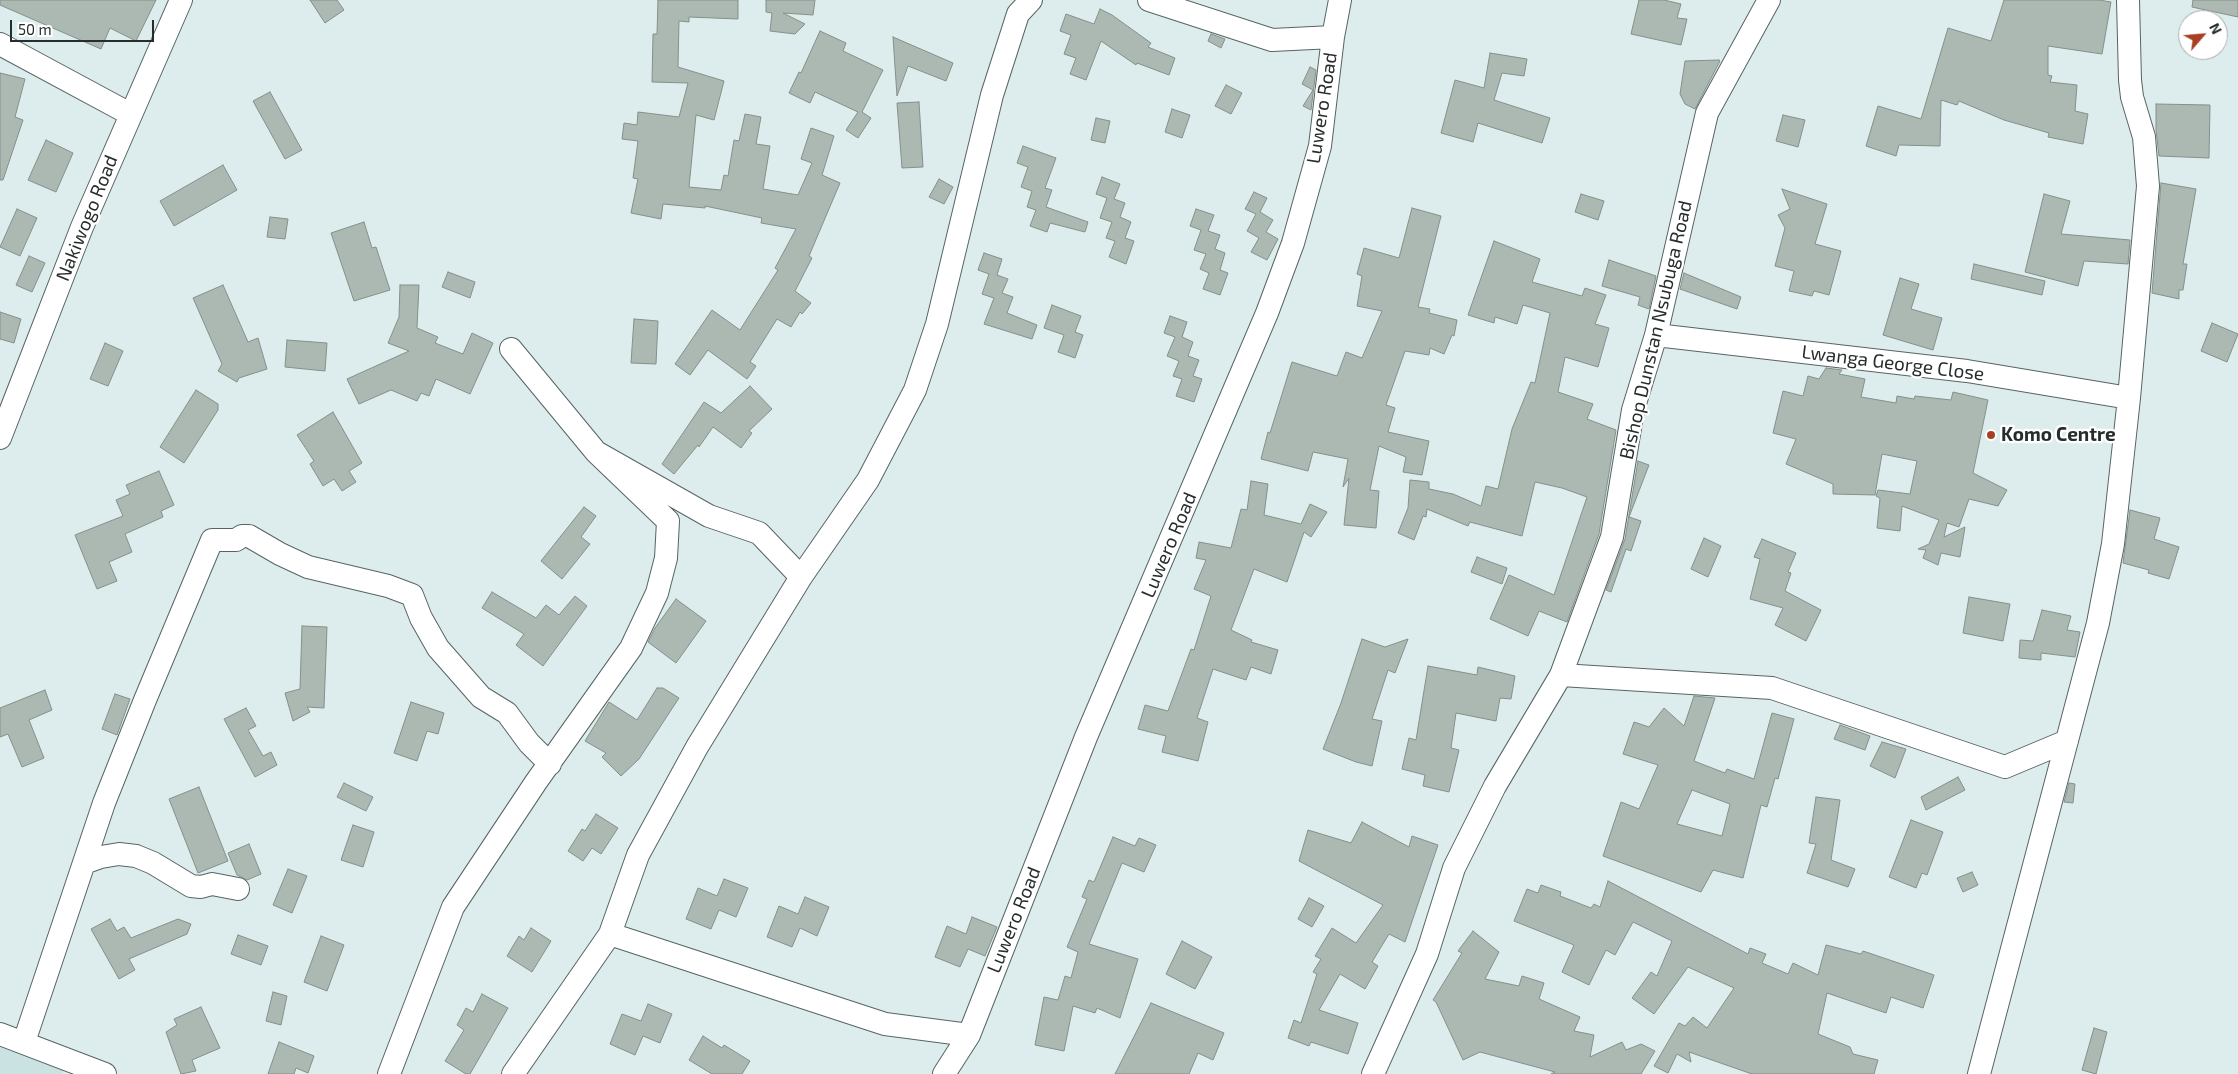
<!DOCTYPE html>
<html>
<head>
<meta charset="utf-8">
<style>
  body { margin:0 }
  #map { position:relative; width:2238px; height:1074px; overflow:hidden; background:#ddeded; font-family:"Exo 2",sans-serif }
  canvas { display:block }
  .north { position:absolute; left:2178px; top:10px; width:50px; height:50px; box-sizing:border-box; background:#fff; border:1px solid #a9abab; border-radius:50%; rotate:63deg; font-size:14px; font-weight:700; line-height:20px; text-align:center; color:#272d2d }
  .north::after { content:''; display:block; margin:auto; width:18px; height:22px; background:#a83f23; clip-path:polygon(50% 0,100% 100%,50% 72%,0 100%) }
  .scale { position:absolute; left:10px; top:20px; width:144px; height:22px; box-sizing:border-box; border:2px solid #272d2d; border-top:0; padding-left:6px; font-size:15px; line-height:18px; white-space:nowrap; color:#272d2d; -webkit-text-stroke:4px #fff; paint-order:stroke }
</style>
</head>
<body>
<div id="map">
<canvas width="2238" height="1074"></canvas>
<div class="north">N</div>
<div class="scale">50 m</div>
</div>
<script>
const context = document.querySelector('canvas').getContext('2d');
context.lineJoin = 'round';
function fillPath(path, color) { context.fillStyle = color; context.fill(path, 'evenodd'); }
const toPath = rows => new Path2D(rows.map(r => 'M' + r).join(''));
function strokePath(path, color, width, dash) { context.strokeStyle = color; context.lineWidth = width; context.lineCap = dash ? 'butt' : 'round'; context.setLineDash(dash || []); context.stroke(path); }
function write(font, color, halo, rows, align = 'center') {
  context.font = font + ' "Exo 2",sans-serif'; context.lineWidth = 4.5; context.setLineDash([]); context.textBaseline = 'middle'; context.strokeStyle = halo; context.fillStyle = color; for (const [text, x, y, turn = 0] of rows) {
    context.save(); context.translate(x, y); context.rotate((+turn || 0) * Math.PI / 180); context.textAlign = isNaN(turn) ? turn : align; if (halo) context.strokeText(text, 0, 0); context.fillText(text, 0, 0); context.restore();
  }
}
const built = toPath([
  [0,1045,65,1067,62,1074,0,1074]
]);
const building = toPath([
  [0,0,156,0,136,41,110,28,101,49,0,5,0,0],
  [310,0,337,0,344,10,325,23,310,0],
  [658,0,738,0,738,19,689,17,689,22,679,21,678,67,724,81,714,120,696,115,689,187,721,190,724,175,728,176,734,140,739,141,745,114,761,117,756,144,770,146,763,189,798,195,812,163,801,159,811,128,834,136,822,175,840,183,809,256,812,258,795,291,811,303,802,314,800,312,791,327,777,319,750,362,756,366,747,379,708,350,690,375,675,364,712,310,740,330,778,270,775,268,796,229,761,223,762,218,705,206,705,208,663,204,661,219,631,213,638,179,633,178,638,141,622,139,624,123,637,125,638,112,679,117,688,83,652,82,653,34,657,34,658,0],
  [766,0,815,0,813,15,783,13,805,24,795,34,770,31,772,13,766,12,766,0],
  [1639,0,1664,0,1681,4,1677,18,1687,19,1681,45,1631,34,1639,0],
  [2004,0,2099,0,2111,2,2102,54,2048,46,2048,75,2052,76,2050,82,2077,85,2075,111,2088,114,2083,144,2048,137,2049,133,2004,120,1959,101,1957,105,1941,100,1940,146,1899,145,1896,156,1866,146,1878,106,1921,119,1948,28,1991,41,2004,0],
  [2193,0,2238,0,2238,17,2192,7,2193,0],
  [1100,9,1112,15,1151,43,1148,47,1175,58,1169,75,1137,63,1136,65,1101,41,1086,80,1070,74,1076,58,1064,54,1071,35,1060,31,1066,14,1094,24,1100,9],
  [820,31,846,43,843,51,883,70,862,112,871,118,858,138,846,130,858,112,815,92,810,103,789,93,799,72,801,73,820,31],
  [1211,34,1225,39,1221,48,1208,41,1211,34],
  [893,37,953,63,946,81,908,66,897,96,893,37],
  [1490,53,1527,59,1524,76,1502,73,1494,100,1550,118,1542,143,1478,123,1473,142,1441,133,1455,80,1484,88,1490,53],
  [1719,60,1720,61,1695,109,1685,104,1680,94,1685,61,1719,60],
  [1310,67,1316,70,1311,110,1303,106,1313,90,1302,84,1310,67],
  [0,73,25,79,15,117,23,120,3,180,0,180,0,73],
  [1226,85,1242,93,1231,114,1215,106,1226,85],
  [270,92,302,150,285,159,253,101,270,92],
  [919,102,923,167,902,168,897,103,919,102],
  [2156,104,2210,105,2209,158,2159,156,2156,130,2156,104],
  [1172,109,1190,115,1182,138,1165,132,1172,109],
  [1783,115,1805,120,1798,147,1776,141,1783,115],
  [1096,118,1110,121,1105,143,1091,140,1096,118],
  [46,140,73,153,56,192,28,180,46,140],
  [1023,146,1056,158,1045,188,1052,190,1046,207,1088,222,1085,232,1050,223,1047,232,1030,226,1036,210,1027,207,1032,191,1021,187,1028,167,1017,163,1023,146],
  [223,165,237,190,174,226,160,201,223,165],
  [1102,177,1120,184,1114,199,1125,203,1120,217,1131,222,1125,238,1134,241,1126,264,1109,257,1115,241,1106,238,1112,222,1100,218,1107,198,1096,194,1102,177],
  [939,179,953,187,944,204,929,197,939,179],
  [2161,183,2196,189,2183,264,2187,264,2183,290,2179,290,2179,299,2152,293,2161,183],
  [1782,189,1827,204,1815,244,1841,251,1829,295,1814,291,1812,296,1789,291,1794,271,1775,266,1785,228,1778,215,1790,209,1782,189],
  [1254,192,1267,198,1260,212,1273,220,1266,232,1278,239,1267,260,1251,252,1259,238,1247,231,1256,214,1245,209,1254,192],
  [1581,194,1604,201,1598,220,1575,212,1581,194],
  [2044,194,2070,201,2061,234,2130,240,2128,264,2084,261,2078,286,2025,272,2044,194],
  [1412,208,1441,216,1418,307,1430,309,1429,313,1457,320,1454,336,1452,335,1444,354,1430,348,1429,355,1405,351,1386,405,1395,408,1388,432,1429,441,1422,475,1403,472,1406,457,1379,446,1370,490,1379,491,1376,528,1344,525,1349,478,1343,487,1348,459,1313,452,1308,471,1261,459,1268,432,1270,433,1292,362,1337,376,1346,352,1362,358,1382,311,1357,306,1362,276,1357,274,1364,248,1399,258,1412,208],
  [17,209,37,218,20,256,0,247,17,209],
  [1196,209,1214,215,1208,231,1220,235,1215,249,1225,253,1220,270,1228,273,1220,295,1203,289,1209,273,1200,269,1206,254,1194,250,1201,230,1190,226,1196,209],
  [270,217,288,219,285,239,267,237,270,217],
  [364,222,372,248,376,247,390,290,354,301,331,233,364,222],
  [1494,241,1540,259,1532,282,1582,296,1585,288,1606,295,1595,324,1609,328,1598,367,1565,357,1558,392,1593,404,1587,419,1616,430,1599,534,1567,622,1539,611,1528,636,1490,619,1509,575,1554,595,1587,497,1562,488,1535,482,1522,536,1470,522,1468,526,1427,509,1426,517,1423,516,1414,540,1398,533,1408,508,1410,480,1429,482,1429,489,1453,494,1481,506,1486,486,1498,489,1512,429,1531,382,1535,383,1550,313,1523,305,1517,324,1495,317,1494,323,1468,315,1494,241],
  [984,253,1002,259,997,275,1008,279,1002,293,1013,297,1007,313,1037,325,1032,339,984,324,994,298,982,294,989,274,978,270,984,253],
  [29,256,45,263,32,292,16,285,29,256],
  [1609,260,1656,276,1649,309,1638,305,1640,297,1602,286,1609,260],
  [1974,264,2045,281,2042,295,1971,279,1974,264],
  [448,272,475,282,470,298,442,287,448,272],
  [1684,273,1741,297,1737,309,1680,289,1684,273],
  [1900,278,1919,284,1911,309,1942,318,1933,350,1883,335,1900,278],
  [223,285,248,342,258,338,267,369,239,378,237,382,218,371,222,364,193,298,223,285],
  [400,285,419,285,417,328,438,337,435,343,463,354,472,333,493,343,470,394,436,379,429,396,421,393,417,401,391,390,359,404,347,379,409,351,388,343,399,317,400,285],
  [1052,305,1081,316,1075,332,1083,335,1075,358,1058,352,1064,335,1044,328,1052,305],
  [0,312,21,319,14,343,0,339,0,312],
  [1170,316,1187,322,1182,337,1193,342,1188,356,1199,360,1193,376,1202,379,1194,402,1176,396,1182,379,1173,376,1179,361,1167,356,1175,337,1164,333,1170,316],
  [634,319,658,321,656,364,631,363,634,319],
  [2212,323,2238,334,2227,362,2201,351,2212,323],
  [287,340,327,343,325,371,285,367,287,340],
  [105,343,123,351,108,386,90,379,105,343],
  [1826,368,1842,370,1839,374,1865,379,1861,397,1896,403,1897,396,1914,399,1915,396,1951,400,1953,392,1988,400,1973,473,2007,490,1998,506,1969,499,1959,527,1947,523,1944,537,1965,527,1960,557,1941,553,1938,565,1923,558,1926,550,1918,549,1929,544,1939,520,1902,506,1900,531,1877,528,1880,498,1876,496,1878,490,1910,494,1917,461,1882,454,1875,495,1833,494,1833,484,1786,464,1796,439,1773,433,1783,391,1803,396,1808,376,1819,379,1826,368],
  [750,386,772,409,749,431,752,433,741,448,713,427,699,447,698,445,674,474,662,464,704,402,721,413,750,386],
  [196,390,218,404,218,410,184,463,160,447,196,390],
  [333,412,362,463,349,471,356,482,342,491,334,479,323,486,310,464,314,461,297,435,333,412],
  [1638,461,1649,465,1629,517,1641,521,1631,551,1626,549,1611,592,1606,590,1625,539,1638,461],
  [159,471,174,505,161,511,163,517,125,534,132,552,109,562,117,581,97,589,75,535,123,516,116,500,130,494,126,485,159,471],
  [1251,481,1268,484,1264,515,1301,524,1310,504,1327,512,1311,537,1304,532,1287,582,1254,569,1231,630,1252,640,1251,642,1278,650,1271,674,1251,667,1246,680,1213,669,1197,718,1208,722,1198,761,1162,752,1166,736,1138,729,1145,705,1168,711,1191,649,1194,650,1211,596,1194,589,1206,560,1196,558,1199,542,1231,548,1241,509,1247,510,1251,481],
  [584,507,596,516,581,537,590,544,562,579,541,561,584,507],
  [2130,510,2160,518,2154,539,2179,547,2169,579,2148,573,2149,570,2123,563,2130,510],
  [1704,538,1721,546,1708,577,1691,569,1704,538],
  [1762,539,1796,553,1788,572,1791,573,1785,591,1821,610,1806,641,1775,625,1783,608,1750,599,1760,559,1754,557,1762,539],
  [1477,557,1507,568,1502,584,1471,572,1477,557],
  [492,592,536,618,546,605,559,615,575,596,587,606,543,666,516,645,524,634,482,608,492,592],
  [1969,597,2010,604,2003,641,1963,633,1969,597],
  [676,599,706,621,676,663,648,642,655,628,676,599],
  [2042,610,2071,616,2067,630,2080,632,2075,657,2041,653,2041,660,2019,658,2020,640,2033,641,2042,610],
  [302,626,327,627,324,708,307,707,310,712,293,721,285,693,300,689,302,626],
  [1362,639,1385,647,1408,639,1395,673,1388,670,1372,719,1382,721,1372,766,1356,762,1323,749,1341,703,1362,639],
  [1428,666,1477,675,1478,667,1515,676,1511,699,1500,698,1496,721,1456,713,1451,748,1459,750,1449,792,1423,786,1425,775,1402,769,1409,738,1416,740,1428,666],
  [657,688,663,688,679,698,639,759,621,776,602,757,606,753,585,741,609,702,637,720,657,688],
  [45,690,52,710,29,720,44,758,22,767,8,734,0,737,0,708,45,690],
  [115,694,130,699,117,735,102,729,115,694],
  [1694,696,1715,698,1694,761,1725,773,1727,769,1754,779,1772,713,1794,719,1778,779,1775,778,1767,807,1761,805,1743,878,1713,870,1701,892,1603,856,1621,802,1639,809,1658,765,1623,754,1634,722,1649,727,1664,708,1684,726,1694,696],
  [1692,790,1730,804,1722,836,1677,824,1692,790],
  [411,702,444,713,438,734,427,731,417,761,394,753,411,702],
  [246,708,256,726,248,730,263,756,271,752,277,765,255,777,224,719,246,708],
  [1840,725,1870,736,1865,750,1834,739,1840,725],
  [1882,742,1906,749,1895,778,1870,766,1882,742],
  [1958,777,1965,790,1926,810,1921,797,1958,777],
  [344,783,373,797,366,811,337,797,344,783],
  [2069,783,2075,784,2073,803,2064,802,2069,783],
  [199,787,228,861,198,873,169,799,199,787],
  [1816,797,1840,800,1831,860,1855,869,1848,887,1807,873,1816,844,1809,843,1816,797],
  [596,814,618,828,601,854,592,848,583,861,568,851,582,829,585,831,596,814],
  [1911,820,1943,832,1927,875,1922,873,1916,888,1889,877,1911,820],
  [1362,822,1409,847,1412,836,1438,845,1405,942,1389,934,1372,962,1378,966,1365,989,1340,974,1319,1010,1358,1023,1348,1054,1311,1042,1309,1046,1288,1038,1294,1020,1301,1023,1317,974,1313,972,1321,959,1315,956,1332,928,1356,943,1383,905,1299,861,1308,830,1351,843,1362,822],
  [353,825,374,832,363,867,341,860,353,825],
  [1113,837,1135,846,1139,838,1156,845,1144,872,1122,863,1089,944,1138,959,1120,1018,1097,1008,1095,1013,1073,1006,1064,1051,1035,1045,1044,997,1058,1000,1065,976,1071,978,1078,952,1067,947,1087,899,1082,897,1089,880,1094,882,1113,837],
  [249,844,261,874,247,880,237,875,228,853,249,844],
  [288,869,307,876,292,913,273,905,288,869],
  [1972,872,1978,885,1963,892,1957,878,1972,872],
  [724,879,748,888,736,917,719,910,711,929,686,919,698,888,717,896,724,879],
  [1608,881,1748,954,1750,948,1766,954,1762,963,1788,974,1793,963,1818,975,1826,945,1861,954,1863,951,1934,975,1923,1008,1891,997,1886,1013,1827,993,1818,1034,1850,1047,1853,1054,1878,1060,1874,1074,1752,1074,1689,1052,1691,1062,1677,1054,1668,1073,1654,1066,1679,1023,1685,1026,1693,1017,1707,1028,1734,988,1688,967,1654,1014,1632,998,1651,972,1657,976,1672,941,1633,922,1615,955,1606,950,1589,985,1562,972,1574,945,1514,921,1527,889,1538,893,1541,885,1561,892,1560,896,1591,908,1594,904,1600,907,1608,881],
  [805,897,829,907,817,936,800,928,792,947,767,937,779,906,798,914,805,897],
  [1309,898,1324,906,1312,927,1298,919,1309,898],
  [972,917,997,927,985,956,968,949,960,967,935,957,947,926,966,934,972,917],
  [110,919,117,931,124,927,131,938,178,919,191,924,187,934,129,959,135,970,119,979,91,929,110,919],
  [531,928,551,941,532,972,507,956,519,936,524,940,531,928],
  [1473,931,1499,952,1485,979,1519,986,1522,976,1544,983,1539,999,1580,1017,1574,1031,1594,1035,1590,1057,1622,1042,1626,1050,1641,1044,1655,1051,1641,1074,1551,1074,1555,1072,1480,1052,1463,1060,1436,1002,1433,1000,1462,953,1458,951,1473,931],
  [238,935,268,946,261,965,231,954,238,935],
  [321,936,344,945,327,991,304,982,321,936],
  [1182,941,1212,957,1195,989,1166,974,1182,941],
  [273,992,287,996,281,1025,266,1021,273,992],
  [482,994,508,1008,470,1074,466,1074,445,1061,464,1030,457,1025,466,1008,473,1012,482,994],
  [1151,1003,1224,1033,1213,1060,1198,1053,1189,1074,1115,1074,1151,1003],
  [648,1004,672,1014,660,1043,643,1036,635,1055,610,1044,622,1014,641,1021,648,1004],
  [201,1007,220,1048,192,1060,196,1071,181,1074,166,1032,177,1025,174,1019,201,1007],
  [2094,1028,2107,1032,2096,1074,2082,1070,2094,1028],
  [703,1036,722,1048,724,1045,750,1061,742,1074,712,1074,689,1060,703,1036],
  [279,1042,314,1056,308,1073,296,1068,294,1074,268,1074,279,1042]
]);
const minor = toPath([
  [1149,0,1272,40,1333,37],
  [0,44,130,114],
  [1656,335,1967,371,2129,398],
  [511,349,596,452,709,516,759,533,801,577],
  [0,438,82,227,181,0],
  [1561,675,1772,688,2005,767,2067,741],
  [84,863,101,857,119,854,136,856,153,863,191,886,201,887,212,884,238,889],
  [610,934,885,1024,969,1035],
  [0,1034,105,1074],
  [24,1042,104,803,145,700,212,540,236,540,242,536,249,536,280,554,308,567,388,586,412,595,421,618,438,648,481,697,507,713,529,743,550,764],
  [389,1074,453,907,536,782,631,648,657,593,666,558,668,521,596,452],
  [513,1074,610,934,638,855,697,747,801,577,868,480,915,390,937,324,992,95,1018,14,1031,0],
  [944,1074,969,1035,1086,737,1267,313,1293,243,1320,146,1333,37,1340,0],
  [1373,1074,1427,954,1454,868,1495,786,1561,675,1612,537,1633,410,1656,335,1707,113,1769,0],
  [1979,1074,2098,623,2113,544,2129,398,2148,186,2144,137,2132,97,2130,80,2128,0]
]);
const markers = [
  [1991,435,5,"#a83f23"]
];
const streetNames = [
  ["Luwero Road",1322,108,-81],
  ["Nakiwogo Road",87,218,-68],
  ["Bishop Dunstan Nsubuga Road",1656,330,-77],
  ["Lwanga George Close",1893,363,7],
  ["Luwero Road",1169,545,-67],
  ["Luwero Road",1014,920,-68]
];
const poiNames = [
  ["Komo Centre",2001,435]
];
fillPath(built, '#cae2e2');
fillPath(building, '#acb8b2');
strokePath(building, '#84908a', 1);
strokePath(minor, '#576464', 24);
strokePath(minor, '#fff', 22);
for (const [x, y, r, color] of markers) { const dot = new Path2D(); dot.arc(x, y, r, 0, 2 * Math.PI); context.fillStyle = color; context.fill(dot); strokePath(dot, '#fff', 2); }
write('19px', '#272d2d', '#fff', streetNames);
write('bold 19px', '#272d2d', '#fff', poiNames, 'left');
</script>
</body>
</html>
